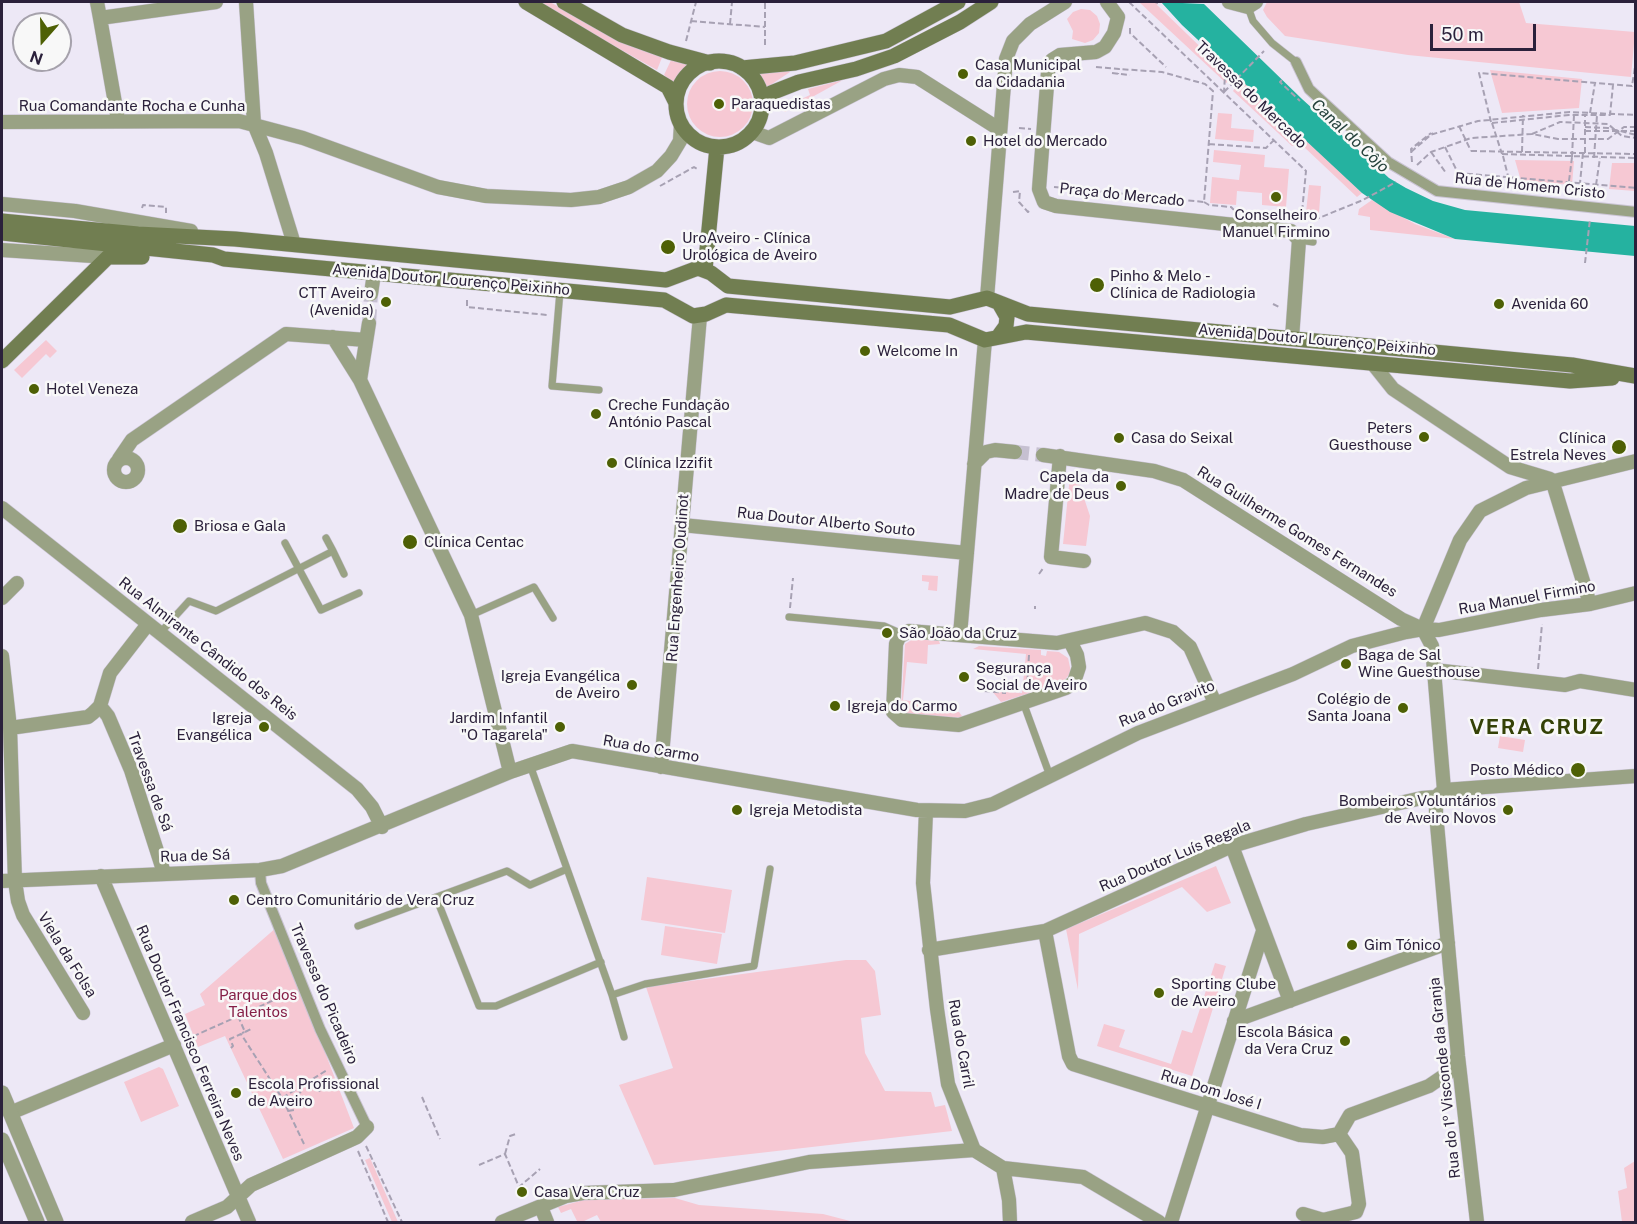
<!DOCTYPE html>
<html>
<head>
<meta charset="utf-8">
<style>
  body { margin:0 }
  #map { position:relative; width:1637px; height:1224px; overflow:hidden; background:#ede8f6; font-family:"Public Sans",sans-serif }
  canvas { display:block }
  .frame { position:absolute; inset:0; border:3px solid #2b213b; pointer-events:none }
  .north { position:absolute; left:12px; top:12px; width:60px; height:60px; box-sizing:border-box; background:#f8f8f8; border:2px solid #a6a2ac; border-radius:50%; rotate:200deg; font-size:16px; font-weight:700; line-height:24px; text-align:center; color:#2b213b }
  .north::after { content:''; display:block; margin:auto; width:21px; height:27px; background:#4e6005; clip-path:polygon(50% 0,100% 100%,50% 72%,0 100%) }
  .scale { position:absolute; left:1430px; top:24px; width:106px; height:27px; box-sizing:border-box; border:3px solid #2b213b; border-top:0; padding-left:8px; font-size:18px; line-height:21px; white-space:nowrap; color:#2b213b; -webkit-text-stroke:4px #f8f8f8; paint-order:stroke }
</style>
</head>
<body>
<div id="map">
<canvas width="1637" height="1224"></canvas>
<div class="frame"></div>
<div class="north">N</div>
<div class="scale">50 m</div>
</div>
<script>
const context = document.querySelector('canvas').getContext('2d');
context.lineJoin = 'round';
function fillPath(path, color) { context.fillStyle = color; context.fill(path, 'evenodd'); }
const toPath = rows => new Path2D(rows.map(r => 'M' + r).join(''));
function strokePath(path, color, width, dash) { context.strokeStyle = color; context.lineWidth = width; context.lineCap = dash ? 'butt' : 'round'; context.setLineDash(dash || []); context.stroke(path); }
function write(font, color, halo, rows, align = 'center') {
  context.font = font + ' "Public Sans",sans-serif'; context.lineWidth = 5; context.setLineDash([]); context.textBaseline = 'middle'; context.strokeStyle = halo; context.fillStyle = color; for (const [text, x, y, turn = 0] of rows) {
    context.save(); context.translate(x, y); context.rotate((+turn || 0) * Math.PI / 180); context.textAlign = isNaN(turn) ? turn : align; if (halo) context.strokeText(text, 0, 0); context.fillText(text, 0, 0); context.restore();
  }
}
const green = toPath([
  [541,2,550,2,575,16,663,55,657,70,566,19],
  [1139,2,1159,2,1157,5,1217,63,1221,59,1362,193,1357,197,1303,146,1292,146,1233,91,1238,84,1232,79,1226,83],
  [1267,2,1519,2,1526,23,1635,32,1631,77,1408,55,1285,36,1267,17,1263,10],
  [1081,9,1090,10,1097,16,1100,24,1099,33,1093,40,1085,43,1072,39,1073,31,1067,19,1073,12],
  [672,58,689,64,675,85,664,75],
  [788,68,790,72,766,88,758,70],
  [1490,70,1582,79,1579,108,1502,113],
  '687 104a33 33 0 1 1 66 0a33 33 0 1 1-66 0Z',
  [843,80,785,112,782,108,810,95,808,89],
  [1218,113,1232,114,1231,128,1254,130,1253,142,1215,139],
  [1214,150,1265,155,1264,167,1289,169,1286,207,1262,205,1262,193,1237,191,1236,205,1210,203,1212,177,1239,180,1241,165,1213,162],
  [1515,160,1574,161,1572,185,1521,181],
  [1612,163,1635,163,1635,191,1609,189],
  [1309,185,1321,186,1319,213,1306,212],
  [1372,200,1415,224,1455,239,1370,230,1370,217,1358,215,1359,209],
  [46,340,57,351,50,358,46,354,22,378,14,370],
  [1076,474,1090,516,1086,546,1063,544,1070,476],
  [922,575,938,576,937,591,928,590,929,582,922,581],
  [913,639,939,641,940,644,928,645,927,664,907,662,903,700,924,703,924,708,959,712,962,716,960,718,905,714,901,709,905,644],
  [979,646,1041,650,1041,655,1046,656,1047,651,1059,652,1068,658,1071,672,1064,681,1054,685,1052,680,1047,682,1049,687,1001,702,992,691,1022,693,1026,654,973,649],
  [1500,736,1525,740,1523,752,1498,748],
  [1216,866,1231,903,1207,912,1182,887,1079,934,1078,990,1066,929],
  [647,877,732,890,725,933,641,920],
  [665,926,722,934,717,964,661,955],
  [277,927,354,1128,283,1159,225,1036,198,1047,185,1014,205,1005,200,994],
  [846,960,866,960,875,971,881,1015,861,1018,865,1053,885,1091,931,1092,935,1107,945,1105,952,1131,654,1165,619,1085,673,1068,646,987],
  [1215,963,1226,966,1192,1076,1097,1046,1104,1024,1125,1030,1119,1047,1171,1064,1182,1030,1192,1033],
  [159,1067,163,1069,179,1106,141,1122,124,1082],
  [370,1158,398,1222,392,1222,365,1160],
  [1635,1161,1635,1222,1622,1222,1618,1191,1627,1188,1624,1168],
  [675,1198,699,1205,823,1214,854,1222,601,1222,597,1215,582,1222,577,1221,571,1209,561,1213,558,1207,584,1200]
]);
const water = toPath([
  [1161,2,1204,4,1302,99,1389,178,1406,188,1433,201,1465,210,1635,226,1635,256,1455,239,1390,212,1362,193,1182,25]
]);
const minorTunnel = toPath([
  [369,323,371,294],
  [1015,452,1043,455]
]);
const path = toPath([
  [1129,2,1306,171,1301,222],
  [1155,2,1158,3],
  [691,21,765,27],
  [730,24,732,2],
  [1130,28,1130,33,1166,67],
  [686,41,696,2],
  [765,45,765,2],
  [1219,62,1225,75,1224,92],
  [1096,67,1119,69,1118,74],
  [1112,73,1130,75],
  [1282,80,1280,82,1300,101],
  [1224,92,1264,51],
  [1590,113,1595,83],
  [1491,122,1479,73,1632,86,1636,60],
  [1492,123,1569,115,1610,115,1613,85],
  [1585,127,1608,128,1636,135],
  [1019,128,1031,129],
  [1585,131,1636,131],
  [1532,134,1560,122,1608,124,1622,136,1636,138],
  [1209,144,1266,148,1274,140],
  [1445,147,1458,173,1459,180],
  [1471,151,1636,154],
  [1411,152,1430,135,1478,121,1570,112,1636,115],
  [1411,152,1433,133],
  [1431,152,1446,173],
  [1583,153,1580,183,1584,193],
  [1502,154,1636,158],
  [1503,156,1508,176],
  [1412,162,1411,149,1431,133],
  [1417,165,1431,152,1471,138,1532,134,1558,139,1608,139,1624,127,1636,127],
  [1458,173,1636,188],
  [1569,181,1572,157],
  [1596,185,1600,158],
  [660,186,694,167,699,170],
  [1054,187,1204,202,1213,91,1205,84,1162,72,1119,69],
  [1013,192,1020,191,1019,202,1028,212,1031,209],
  [1204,202,1209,205,1231,207,1234,210],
  [142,208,143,205,166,207,166,213],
  [1314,220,1363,200,1396,182],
  [1585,263,1590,219],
  [467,300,467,307,547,315],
  [1273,304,1281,308],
  [1039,574,1044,567],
  [790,608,793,578],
  [1035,609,1035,606],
  [1538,669,1542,624],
  [1027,688,1029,655],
  [984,691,1006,693],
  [238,1016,245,1032,242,1033],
  [245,1032,251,1029],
  [185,1040,292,992],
  [231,1048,233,1046,230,1039,241,1034,282,1098,327,1070],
  [312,1079,320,1092],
  [298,1088,305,1102,309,1103],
  [422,1097,440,1139],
  [282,1098,304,1144],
  [288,1111,294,1110],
  [366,1146,402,1222],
  [358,1151,388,1222],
  [505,1154,510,1136,516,1134],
  [479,1165,505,1154,519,1187,540,1169]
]);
const service = toPath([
  [1248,7,1253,21,1272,43,1296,62],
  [1299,240,1313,242],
  [560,291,552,386,599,390],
  [326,538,333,551],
  [285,543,321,610,359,593],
  [471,615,534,587,553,618],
  [789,617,884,626,902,634],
  [160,633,189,601,216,611,333,551,344,574],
  [1023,702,1050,776],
  [530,765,612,995,645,984,754,966,770,869],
  [436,897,479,1006,496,1006,601,962],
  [358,926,507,871,530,885,567,869],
  [612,995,624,1037]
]);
const pedestrian = toPath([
  [1296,62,1309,89,1388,162,1437,191,1636,212],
  [260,870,261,883,320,1029,367,1127]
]);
const minor = toPath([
  [97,2,100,18],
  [246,2,254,124,266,153,294,244],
  [1107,2,1118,17,1114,33,1105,47,1096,52,1060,55,1052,60,1048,72,1039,189,1044,202,1056,206,1291,231,1299,240,1292,338],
  [1229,2,1248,7,1256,2],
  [118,120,100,18,216,2],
  [2,122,239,121,303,138,438,187,486,196,571,200,599,197,629,187,657,171,671,156,680,141,681,124],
  [752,132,769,138,884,79,899,75,917,77,999,129],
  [2,204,75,211,191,231],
  [2,250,108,257],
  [371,294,374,273],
  [987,298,1006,59,1013,41,1030,24,1065,2],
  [369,323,360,380,471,615,510,772],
  [333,337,360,380],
  [1373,364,1393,389,1510,467,1550,479],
  [1043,455,1154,471,1183,480,1401,619,1423,629],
  [1060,456,1051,557,1084,561],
  '114 470a12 12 0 1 1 24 0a12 12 0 1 1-24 0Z',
  [119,459,132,440,286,334,366,340],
  [974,464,986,452,995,450,1015,452],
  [1552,480,1590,604],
  [2,508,357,789,372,807,382,827],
  [682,525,967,553],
  [2,598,17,583],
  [1423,629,1460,540,1480,511,1526,488,1636,461],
  [1423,629,1432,646,1444,790],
  [960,635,985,340],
  [1070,641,1077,655,1079,667,1074,682,1066,688,959,725,902,720,893,712,896,644,899,637,909,631,1057,643,1145,623,1173,632,1190,647,1215,703],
  [2,656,10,728,15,881,18,901,23,915,83,1013],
  [1434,670,1565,685,1580,681,1636,690],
  [100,706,108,716,131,770,164,873],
  [10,728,88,717,93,713,100,706,110,673,148,624],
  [661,767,700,316],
  [1444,790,1436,797,1436,813,1458,1056,1477,1222],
  [1444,790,1636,776],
  [926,811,923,883,937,1009,948,1084,974,1150,1003,1168,1083,1177,1159,1222],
  [1232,846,1290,1001],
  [101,876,249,1222],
  [2,881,260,870,282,866,510,772,572,751,917,810,965,811,993,804,1138,733,1293,674,1352,646,1406,632,1423,629,1439,630,1541,610,1590,604,1636,593],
  [1045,931,1069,1056,1073,1064,1300,1135,1323,1137,1339,1134],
  [929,950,1045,931,1232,846,1306,824,1422,798,1436,797],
  [1234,1021,1448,943],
  [10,1113,174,1045],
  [1339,1134,1350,1115,1429,1086,1448,1073,1458,1056],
  [1003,1168,1009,1200,1010,1222],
  [541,1207,547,1222],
  [1303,1214,1323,1220,1356,1212,1359,1204,1352,1153,1339,1134],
  [192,1222,227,1207,251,1185,357,1137,367,1127],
  [502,1222,566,1196,583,1193,674,1190,809,1162,974,1150],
  [1171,1222,1263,931]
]);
const tertiary = toPath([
  [2,1093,56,1222],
  [2,1140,37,1222]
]);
const secondary = toPath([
  [526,2,668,87,676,103],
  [564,2,622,35,669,52,710,63],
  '676 104a43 43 0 1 1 86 0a43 43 0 1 1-86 0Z',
  [742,68,795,63,886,41,958,2],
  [762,104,771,93,799,82,856,69,894,56,960,22,991,2],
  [2,221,138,234,235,239,666,280,698,268,711,273,728,286,950,307,987,298,1028,314,1572,365,1635,376],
  [2,233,213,255,224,259,664,300,693,316,706,314,726,305,949,325,985,340,1026,332,1570,381,1612,378],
  [705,270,717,147],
  [998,337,1006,326,1007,317,999,303],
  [2,361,108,257,142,257]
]);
const pathBridge = toPath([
  [1492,123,1502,154],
  [1459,126,1471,151],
  [1522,152,1523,115],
  [1585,153,1585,115],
  [1572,157,1574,115],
  [1594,158,1597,115]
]);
const markers = [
  [963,74,6,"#4e6005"],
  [719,104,6,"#4e6005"],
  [971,141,6,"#4e6005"],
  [1276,197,6,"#4e6005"],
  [668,247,8,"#4e6005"],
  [1097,285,8,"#4e6005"],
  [386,302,6,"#4e6005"],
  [1499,304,6,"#4e6005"],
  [865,351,6,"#4e6005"],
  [34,389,6,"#4e6005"],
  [596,414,6,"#4e6005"],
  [1424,437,6,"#4e6005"],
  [1119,438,6,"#4e6005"],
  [1619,447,8,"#4e6005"],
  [612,463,6,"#4e6005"],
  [1121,486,6,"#4e6005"],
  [180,526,8,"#4e6005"],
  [410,542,8,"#4e6005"],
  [887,633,6,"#4e6005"],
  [1346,664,6,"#4e6005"],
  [964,677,6,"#4e6005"],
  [632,685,6,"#4e6005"],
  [835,706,6,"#4e6005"],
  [1403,708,6,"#4e6005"],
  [264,727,6,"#4e6005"],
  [560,727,6,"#4e6005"],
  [1578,770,8,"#4e6005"],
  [737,810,6,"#4e6005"],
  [1508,810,6,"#4e6005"],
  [234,900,6,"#4e6005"],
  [1352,945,6,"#4e6005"],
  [1159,993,6,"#4e6005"],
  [1345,1041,6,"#4e6005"],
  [236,1093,6,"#4e6005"],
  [522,1192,6,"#4e6005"]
];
const poiNames = [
  ["Casa Municipal",975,65],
  ["da Cidadania",975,82],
  ["Paraquedistas",731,104],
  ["Hotel do Mercado",983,141],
  ["Conselheiro",1276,215,"center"],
  ["Manuel Firmino",1276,232,"center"],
  ["UroAveiro - Clínica",682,238],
  ["Urológica de Aveiro",682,255],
  ["Pinho & Melo -",1110,276],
  ["Clínica de Radiologia",1110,293],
  ["CTT Aveiro",374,293,"right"],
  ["(Avenida)",374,310,"right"],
  ["Avenida 60",1511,304],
  ["Welcome In",877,351],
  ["Hotel Veneza",46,389],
  ["Creche Fundação",608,405],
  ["António Pascal",608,422],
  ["Peters",1412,428,"right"],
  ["Guesthouse",1412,445,"right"],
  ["Casa do Seixal",1131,438],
  ["Clínica",1606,438,"right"],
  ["Estrela Neves",1606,455,"right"],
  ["Clínica Izzifit",624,463],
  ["Capela da",1109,477,"right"],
  ["Madre de Deus",1109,494,"right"],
  ["Briosa e Gala",194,526],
  ["Clínica Centac",424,542],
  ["São João da Cruz",899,633],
  ["Baga de Sal",1358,655],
  ["Wine Guesthouse",1358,672],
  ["Segurança",976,668],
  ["Social de Aveiro",976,685],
  ["Igreja Evangélica",620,676,"right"],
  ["de Aveiro",620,693,"right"],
  ["Colégio de",1391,699,"right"],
  ["Santa Joana",1391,716,"right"],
  ["Igreja do Carmo",847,706],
  ["Igreja",252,718,"right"],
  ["Evangélica",252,735,"right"],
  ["Jardim Infantil",548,718,"right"],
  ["\"O Tagarela\"",548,735,"right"],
  ["Posto Médico",1564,770,"right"],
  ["Bombeiros Voluntários",1496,801,"right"],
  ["de Aveiro Novos",1496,818,"right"],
  ["Igreja Metodista",749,810],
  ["Centro Comunitário de Vera Cruz",246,900],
  ["Gim Tónico",1364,945],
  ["Sporting Clube",1171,984],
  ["de Aveiro",1171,1001],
  ["Escola Básica",1333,1032,"right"],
  ["da Vera Cruz",1333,1049,"right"],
  ["Escola Profissional",248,1084],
  ["de Aveiro",248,1101],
  ["Casa Vera Cruz",534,1192]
];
const streetNames = [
  ["Travessa do Mercado",1251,95,44],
  ["Rua Comandante Rocha e Cunha",132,106],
  ["Rua de Homem Cristo",1530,186,6],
  ["Praça do Mercado",1122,195,6],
  ["Avenida Doutor Lourenço Peixinho",451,280,5],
  ["Avenida Doutor Lourenço Peixinho",1317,340,5],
  ["Rua Doutor Alberto Souto",826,522,6],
  ["Rua Guilherme Gomes Fernandes",1297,532,32],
  ["Rua Engenheiro Oudinot",678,578,-86],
  ["Rua Manuel Firmino",1527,598,-10],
  ["Rua Almirante Cândido dos Reis",208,649,38],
  ["Rua do Gravito",1167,704,-22],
  ["Rua do Carmo",651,749,10],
  ["Travessa de Sá",150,782,70],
  ["Rua de Sá",195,856,-2],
  ["Rua Doutor Luís Regala",1175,856,-23],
  ["Viela da Folsa",67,955,58],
  ["Travessa do Picadeiro",324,994,67],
  ["Rua Doutor Francisco Ferreira Neves",190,1043,67],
  ["Rua do Carril",961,1044,80],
  ["Rua do 1º Visconde da Granja",1445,1078,-96],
  ["Rua Dom José I",1211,1090,17]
];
const parkNames = [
  ["Parque dos",258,995],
  ["Talentos",258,1012]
];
const waterNames = [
  ["Canal do Côjo",1350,136,43]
];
const districtNames = [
  ["VERA CRUZ",1537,728]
];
fillPath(green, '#f6c8d3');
fillPath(water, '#25b2a0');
strokePath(minorTunnel, '#c6c0d1', 14, [14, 7]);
strokePath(service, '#cac4d4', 8);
strokePath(pedestrian, '#cac4d4', 12);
strokePath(minor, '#cac4d4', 15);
strokePath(tertiary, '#cac4d4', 16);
strokePath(secondary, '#cac4d4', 16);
strokePath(path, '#a7a1b3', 2, [6, 3]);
strokePath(service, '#99a284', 7);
strokePath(pedestrian, '#99a284', 10);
strokePath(minor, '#99a284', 14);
strokePath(tertiary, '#99a284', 15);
strokePath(secondary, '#717e51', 15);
strokePath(pathBridge, '#a7a1b3', 2, [6, 3]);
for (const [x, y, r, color] of markers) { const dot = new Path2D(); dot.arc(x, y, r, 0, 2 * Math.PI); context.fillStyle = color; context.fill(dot); strokePath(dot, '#f8f8f8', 2); }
write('15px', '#2b213b', '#f8f8f8', poiNames, 'left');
write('15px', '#2b213b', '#f8f8f8', streetNames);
write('15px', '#851f47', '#f8f8f8', parkNames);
write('italic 16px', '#24403b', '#f8f8f8', waterNames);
context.letterSpacing = '1.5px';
write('bold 21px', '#344106', '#f8f8f8', districtNames);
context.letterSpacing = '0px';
</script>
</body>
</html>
